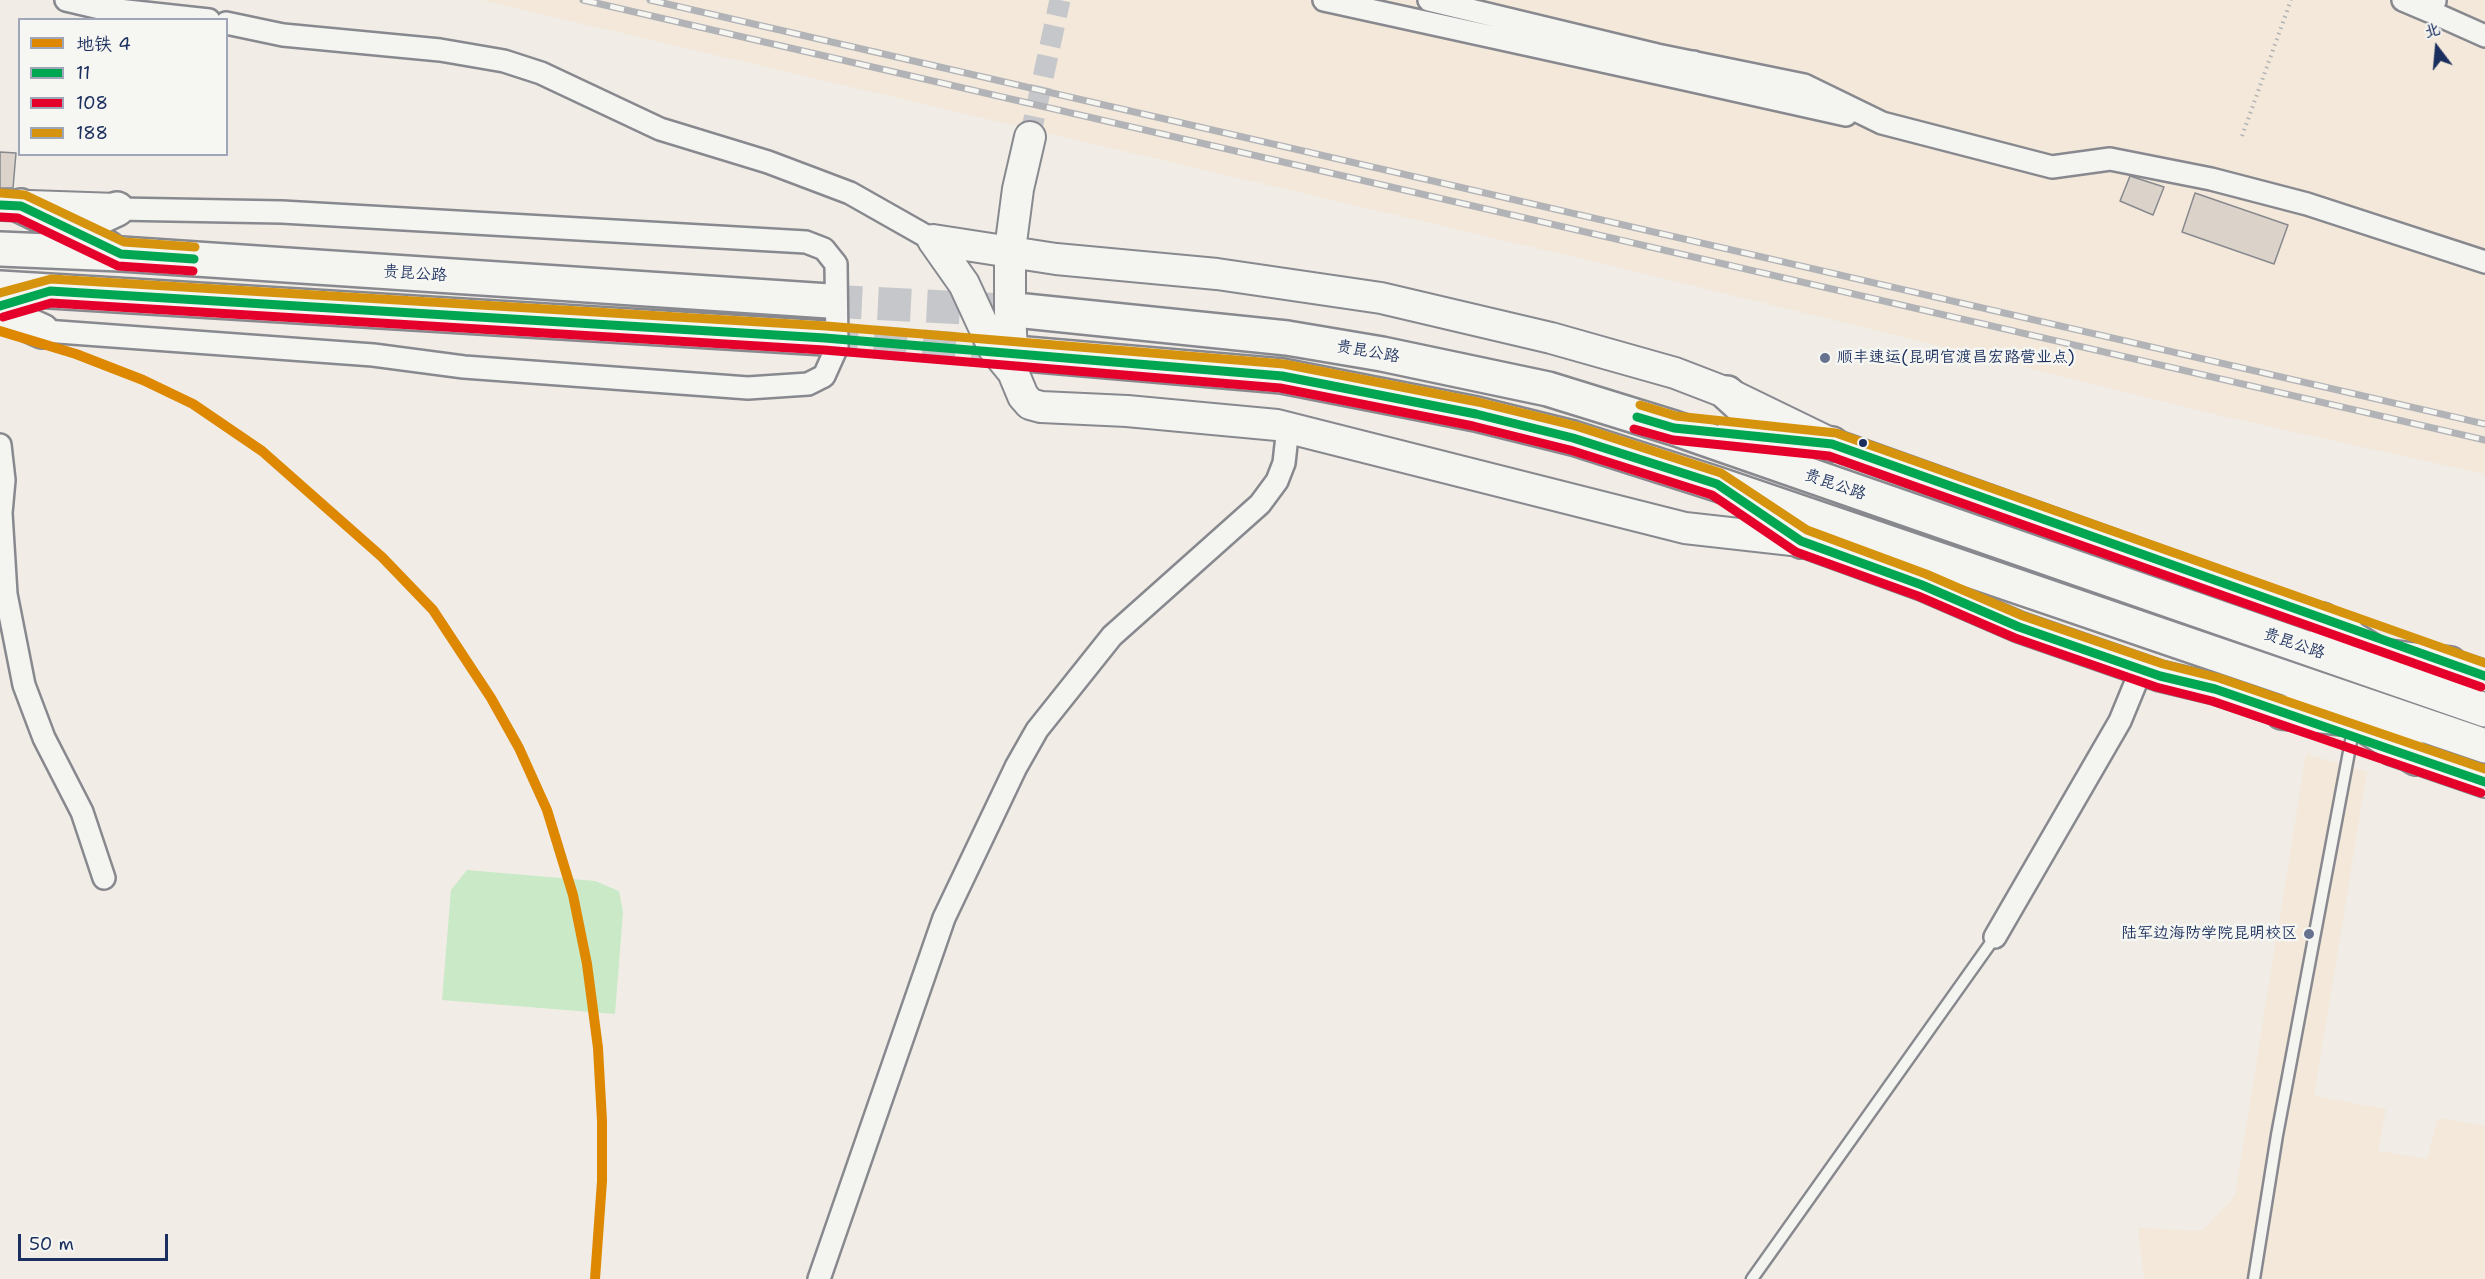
<!DOCTYPE html>
<html>
<head>
<meta charset="utf-8">
<style>
  body { margin:0 }
  #map { position:relative; width:2485px; height:1279px; overflow:hidden; background:#f1ede6; font-family:"Shantell Sans","LXGW WenKai TC",sans-serif }
  canvas { display:block }
  .legend { position:absolute; left:18px; top:18px; width:210px; height:138px; box-sizing:border-box; background:#f6f6f2; border:2px solid #9ea6b7; margin:0; padding:8px 10px; list-style:none; font-size:18px; color:#1b2f5e }
  .legend li { display:flex; align-items:center; gap:12px; height:30px }
  .legend b { width:30px; border:2px solid #9ea6b7 }
  .north { position:absolute; left:2407px; top:18px; width:60px; height:60px; -webkit-text-stroke:4px #f6f6f2; paint-order:stroke; rotate:344deg; font-size:16px; font-weight:700; line-height:24px; text-align:center; color:#1b2f5e }
  .north::after { content:''; display:block; margin:auto; width:21px; height:27px; background:#1b2f5e; clip-path:polygon(50% 0,100% 100%,50% 72%,0 100%) }
  .scale { position:absolute; left:18px; top:1234px; width:150px; height:27px; box-sizing:border-box; border:3px solid #1b2f5e; border-top:0; padding-left:8px; font-size:18px; line-height:21px; white-space:nowrap; color:#1b2f5e; -webkit-text-stroke:4px #f6f6f2; paint-order:stroke }
</style>
</head>
<body>
<div id="map">
<canvas width="2485" height="1279"></canvas>
<ul class="legend">
<li><b style="height:8px;background:#d80"></b>地铁 4</li>
<li><b style="height:8px;background:#00a651"></b>11</li>
<li><b style="height:8px;background:#e4002b"></b>108</li>
<li><b style="height:8px;background:#d6940e"></b>188</li>
</ul>
<div class="north">北</div>
<div class="scale">50 m</div>
</div>
<script>
const context = document.querySelector('canvas').getContext('2d');
context.lineJoin = 'round';
function fillPath(path, color) { context.fillStyle = color; context.fill(path, 'evenodd'); }
const toPath = rows => new Path2D(rows.map(r => 'M' + r).join(''));
function strokePath(path, color, width, dash) { context.strokeStyle = color; context.lineWidth = width; context.lineCap = dash ? 'butt' : 'round'; context.setLineDash(dash || []); context.stroke(path); }
function write(font, color, halo, rows, align = 'center') {
  context.font = font + ' "Shantell Sans","LXGW WenKai TC",sans-serif'; context.lineWidth = 5; context.setLineDash([]); context.textBaseline = 'middle'; context.strokeStyle = halo; context.fillStyle = color; for (const [text, x, y, turn = 0] of rows) {
    context.save(); context.translate(x, y); context.rotate((+turn || 0) * Math.PI / 180); context.textAlign = isNaN(turn) ? turn : align; if (halo) context.strokeText(text, 0, 0); context.fillText(text, 0, 0); context.restore();
  }
}
const built = toPath([
  [481,0,2485,0,2485,474,2227,417,1630,270],
  [2306,754,2367,772,2314,1096,2386,1109,2378,1151,2427,1159,2438,1118,2485,1126,2485,1279,2144,1279,2138,1228,2202,1231,2235,1196]
]);
const green = toPath([
  [467,870,595,881,619,891,623,912,615,1014,442,1000,451,890]
]);
const building = toPath([
  [0,152,16,153,13,188,0,188,0,152],
  [2130,176,2164,187,2153,215,2120,201,2130,176],
  [2195,193,2288,225,2274,264,2182,232,2195,193]
]);
const streetTunnel = toPath([
  [1030,137,1060,0]
]);
const highwayTunnel = toPath([
  [829,301,1025,311],
  [825,338,1023,354]
]);
const path = toPath([
  [2242,136,2291,0]
]);
const lane = toPath([
  [1752,1279,1995,937],
  [2254,1279,2277,1135,2352,736]
]);
const street = toPath([
  [66,0,100,8,209,20],
  [1324,0,1689,80,1694,62],
  [1429,0,1657,55,1804,85,1882,123,2052,167,2110,159,2211,179,2307,204,2485,262],
  [2403,0,2429,11,2435,1],
  [2429,11,2485,36],
  [226,23,283,35,440,50,504,61,541,73,660,129,768,162,850,193,933,240],
  [1689,80,1846,115],
  [31,330,373,355,464,367,748,388,808,384,824,376,837,347,836,264,824,249,806,242,282,212,117,209],
  [0,445,4,480,1,513,6,594,24,685,44,738,82,812,104,878],
  [1995,937,2120,721,2141,670],
  [819,1279,944,918,1016,767,1037,730,1112,636,1260,504,1277,481,1284,463,1288,427]
]);
const secondary = toPath([
  [1030,137,1018,189,1010,250,1010,312,1013,372,1023,396,1030,404,1041,407,1127,411,1277,425,1685,528,1801,541,1922,585,2019,627,2160,676,2215,689,2307,720],
  [0,205,117,209],
  [933,240,1056,259,1217,274,1381,298,1551,338,1675,373,1727,393,1832,444,2346,628],
  [933,240,964,284,994,349,1013,372],
  [2426,656,2485,676],
  [2392,750,2485,782]
]);
const highway = toPath([
  [21,206,108,248],
  [59,236,117,209],
  [0,249,121,254,829,301],
  [0,288,825,338],
  [1025,311,1287,338,1382,354,1548,389,1674,428,2485,710],
  [0,312,42,331],
  [1026,354,1282,376,1476,414,1573,438,1717,484,2485,746],
  [1727,393,1781,442],
  [1732,435,1832,444],
  [1753,509,1801,541],
  [2322,620,2391,663],
  [2368,655,2450,664],
  [2282,712,2373,721],
  [2350,716,2416,758]
]);
const rail = toPath([
  [583,0,2485,440],
  [650,0,2485,424]
]);
const bus1 = toPath([
  [0,205,21,206,121,254,194,259],
  [0,306,50,291,825,338,1282,376,1476,414,1573,438,1717,484,1801,541,1922,585,2019,627,2160,676,2215,689,2485,782],
  [1637,417,1674,428,1832,444,2485,676]
]);
const bus2 = toPath([
  [0,217,18,218,118,266,193,271],
  [3,317,51,303,824,350,1280,388,1473,426,1570,450,1712,495,1796,552,1918,596,2015,638,2156,687,2212,701,2481,793],
  [1634,429,1673,440,1829,456,2481,687]
]);
const bus3 = toPath([
  [1,193,25,195,124,242,195,247],
  [0,293,51,279,826,326,1284,364,1478,402,1576,426,1721,473,1807,530,1926,574,2023,616,2163,664,2219,678,2485,769],
  [1640,405,1676,416,1836,433,2485,663]
]);
const metro1 = toPath([
  [0,331,76,354,143,380,193,404,262,451,382,557,433,610,491,698,519,748,547,810,573,895,587,964,598,1048,602,1121,602,1181,595,1279]
]);
const markers = [
  [1825,358,6,"#66728e"],
  [1863,443,5,"#1b2f5e"],
  [2309,934,6,"#66728e"]
];
const streetNames = [
  ["贵昆公路",415,274,4],
  ["贵昆公路",1368,352,10],
  ["贵昆公路",1835,485,19],
  ["贵昆公路",2294,644,19]
];
const poiNames = [
  ["顺丰速运(昆明官渡昌宏路营业点)",1837,358],
  ["陆军边海防学院昆明校区",2297,934,"right"]
];
fillPath(built, '#f3e8d9');
fillPath(green, '#c9e9c7');
fillPath(building, '#dbd3ca');
strokePath(building, '#87898f', 1.5);
strokePath(streetTunnel, '#c6c7cb', 21, [21, 10]);
strokePath(highwayTunnel, '#c6c7cb', 33, [33, 16]);
strokePath(lane, '#87898f', 15);
strokePath(street, '#87898f', 26);
strokePath(secondary, '#87898f', 34);
strokePath(highway, '#87898f', 38);
strokePath(path, '#b1b3b7', 4, [1.5, 4.5]);
strokePath(lane, '#f4f4f1', 10);
strokePath(street, '#f4f4f1', 21);
strokePath(secondary, '#f4f4f1', 30);
strokePath(highway, '#f4f4f1', 33);
strokePath(rail, '#b1b3b7', 7);
strokePath(rail, '#f6f6f2', 4.5, [14]);
strokePath(bus1, '#00a651', 9);
strokePath(bus2, '#e4002b', 9);
strokePath(bus3, '#d6940e', 9);
strokePath(metro1, '#d80', 10);
for (const [x, y, r, color] of markers) { const dot = new Path2D(); dot.arc(x, y, r, 0, 2 * Math.PI); context.fillStyle = color; context.fill(dot); strokePath(dot, '#f6f6f2', 2); }
write('16px', '#1b2f5e', '#f6f6f2', streetNames);
write('16px', '#1b2f5e', '#f6f6f2', poiNames, 'left');
</script>
</body>
</html>
